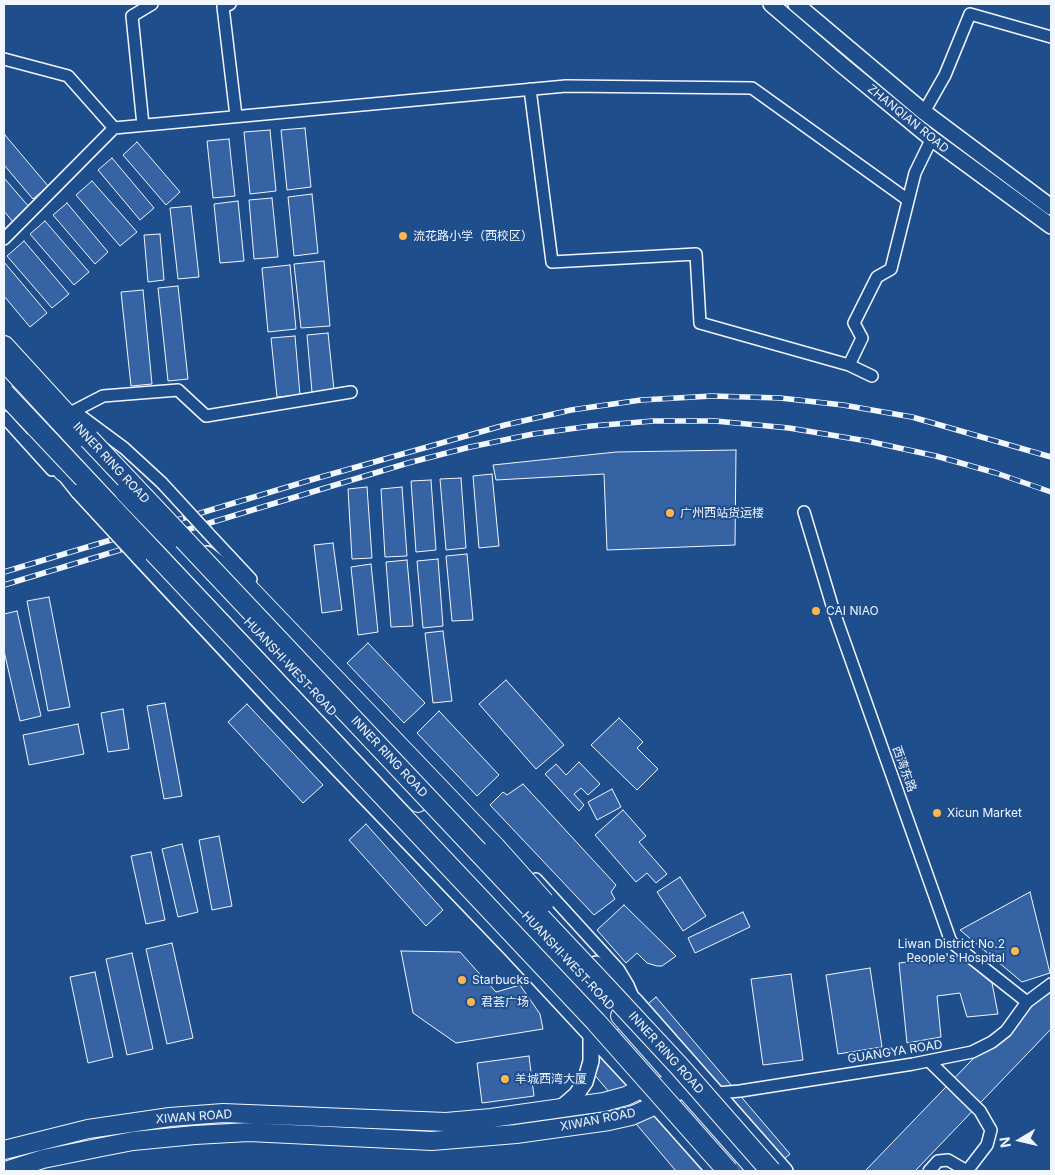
<!DOCTYPE html>
<html>
<head>
<meta charset="utf-8">
<style>
  body { margin:0 }
  #map { position:relative; width:1055px; height:1175px; overflow:hidden; background:#1f4e8c; font-family:Inter,sans-serif }
  canvas { display:block }
  .frame { position:absolute; inset:0; border:5px solid #f2f6ff; pointer-events:none }
  .north { position:absolute; left:995px; top:1115px; width:50px; height:50px; -webkit-text-stroke:4px #1f4e8c; paint-order:stroke; rotate:261deg; font-size:14px; font-weight:700; line-height:20px; text-align:center; color:#f2f6ff }
  .north::after { content:''; display:block; margin:auto; width:18px; height:22px; background:#f2f6ff; clip-path:polygon(50% 0,100% 100%,50% 72%,0 100%) }
</style>
</head>
<body>
<div id="map">
<canvas width="1055" height="1175"></canvas>
<div class="frame"></div>
<div class="north">N</div>
</div>
<script>
const context = document.querySelector('canvas').getContext('2d');
context.lineJoin = 'round';
function fillPath(path, color) { context.fillStyle = color; context.fill(path, 'evenodd'); }
const toPath = rows => new Path2D(rows.map(r => 'M' + r).join(''));
function strokePath(path, color, width, dash) { context.strokeStyle = color; context.lineWidth = width; context.lineCap = dash ? 'butt' : 'round'; context.setLineDash(dash || []); context.stroke(path); }
function write(font, color, halo, rows, align = 'center') {
  context.font = font + ' Inter,"Noto Sans SC",sans-serif'; context.lineWidth = 4; context.setLineDash([]); context.textBaseline = 'middle'; context.strokeStyle = halo; context.fillStyle = color; for (const [text, x, y, turn = 0] of rows) {
    context.save(); context.translate(x, y); context.rotate((+turn || 0) * Math.PI / 180); context.textAlign = isNaN(turn) ? turn : align; if (halo) context.strokeText(text, 0, 0); context.fillText(text, 0, 0); context.restore();
  }
}
const building = toPath([
  [305,128,311,187,287,190,281,130,305,128],
  [270,130,276,191,250,194,244,132,270,130],
  [5,135,48,186,33,199,4,165,4,137,5,135],
  [229,139,235,196,213,198,207,141,229,139],
  [137,142,180,192,166,205,123,155,137,142],
  [112,158,154,208,140,220,98,170,112,158],
  [4,178,30,208,13,222,4,211,4,178],
  [92,181,137,232,120,246,76,195,92,181],
  [312,194,318,253,294,256,288,197,312,194],
  [272,198,278,257,254,259,249,200,272,198],
  [238,201,244,261,220,263,214,204,238,201],
  [67,203,108,252,95,264,53,215,67,203],
  [191,206,199,277,178,279,170,208,191,206],
  [45,221,89,272,74,285,30,234,45,221],
  [160,234,164,280,148,282,144,235,160,234],
  [24,241,69,294,52,308,7,256,24,241],
  [324,261,330,326,301,328,294,264,324,261],
  [4,262,47,313,30,327,4,296,4,262],
  [290,265,296,329,268,332,262,268,290,265],
  [178,286,188,379,168,381,158,288,178,286],
  [143,290,152,384,131,386,121,292,143,290],
  [328,333,334,390,312,392,307,335,328,333],
  [295,336,300,395,277,397,271,338,295,336],
  [736,450,735,545,607,550,604,474,496,480,493,465,616,452,736,450],
  [492,474,499,546,479,548,473,476,492,474],
  [461,478,466,548,446,550,440,479,461,478],
  [431,480,436,550,416,552,411,481,431,480],
  [367,487,372,558,352,559,348,489,367,487],
  [402,487,407,556,385,557,381,489,402,487],
  [333,543,342,610,322,613,314,545,333,543],
  [467,554,473,620,452,621,446,556,467,554],
  [438,559,443,626,423,628,417,561,438,559],
  [407,560,413,626,391,627,386,562,407,560],
  [371,564,378,632,358,635,351,567,371,564],
  [49,597,70,707,48,711,27,601,49,597],
  [17,611,41,716,20,721,4,651,4,614,17,611],
  [443,631,452,701,433,703,425,633,443,631],
  [368,643,425,703,404,723,347,663,368,643],
  [506,680,564,745,536,769,479,704,506,680],
  [165,703,182,796,164,799,147,706,165,703],
  [247,704,323,785,303,803,228,722,247,704],
  [123,709,129,749,108,752,101,713,123,709],
  [439,711,499,775,477,796,417,733,439,711],
  [619,718,643,742,637,748,658,769,637,790,591,745,619,718],
  [78,724,84,754,29,765,23,735,78,724],
  [579,762,600,784,588,795,581,788,574,794,584,805,579,811,545,774,556,764,566,775,579,762],
  [523,784,616,885,611,892,615,899,594,915,490,805,503,792,507,795,523,784],
  [612,789,621,807,597,820,588,802,612,789],
  [623,810,646,836,639,842,667,874,656,883,647,873,636,882,595,835,623,810],
  [366,824,443,910,426,926,349,840,366,824],
  [219,836,232,906,212,910,199,840,219,836],
  [182,844,198,912,178,917,162,849,182,844],
  [151,852,165,920,146,924,131,856,151,852],
  [680,877,706,916,683,931,657,892,680,877],
  [1030,892,1050,973,1022,982,960,930,1030,892],
  [624,905,676,956,662,966,657,966,647,963,637,953,626,963,597,930,624,905],
  [743,912,750,927,695,953,688,938,743,912],
  [172,943,193,1038,167,1044,146,949,172,943],
  [401,951,460,952,496,992,520,985,540,1014,543,1029,456,1043,413,1013,401,951],
  [132,953,153,1049,127,1055,106,959,132,953],
  [959,956,992,983,998,1014,967,1017,960,993,937,996,941,1037,907,1043,899,963,959,956],
  [870,968,882,1047,838,1054,826,975,870,968],
  [95,972,113,1057,88,1063,70,977,95,972],
  [791,974,803,1060,763,1065,751,979,791,974],
  [1047,982,1051,986,1051,1029,915,1171,865,1171,1047,982],
  [656,997,790,1154,770,1171,676,1171,582,1060,656,997],
  [529,1056,534,1096,482,1103,477,1063,529,1056]
]);
const street = toPath([
  [230,4,223,7,236,116],
  [4,59,68,76,114,128,566,86,752,88,908,200],
  [530,89,552,262,696,254,700,323,849,365],
  [924,112,945,75,970,14,1051,37],
  [143,125,132,16,152,4],
  [4,239,114,128],
  [872,376,849,365,862,338,854,323,877,277,891,269,915,173,932,138],
  [4,417,52,470],
  [162,483,124,448,74,411,103,396,178,390,206,416,351,392],
  [804,512,834,612,951,942,1027,1002],
  [208,533,251,579],
  [536,879,619,970,628,985,633,997],
  [929,1061,980,1111,991,1130,987,1145,967,1171],
  [717,1093,740,1091,913,1064,972,1052,992,1042,1006,1031,1027,1002,1051,984],
  [929,1171,938,1161,948,1160,967,1171]
]);
const secondary = toPath([
  [771,4,842,65,927,135,1051,226],
  [796,4,924,112,1051,207],
  [58,461,63,472,79,492],
  [207,554,238,578],
  [139,557,278,706,511,949,641,1089,714,1171],
  [596,964,635,1001,785,1171],
  [561,1108,576,1095,585,1082,591,1061,591,1035]
]);
const primary = toPath([
  [4,362,124,492],
  [36,438,63,472],
  [170,540,418,803],
  [620,1016,757,1171],
  [4,1150,88,1129,170,1117,223,1113,446,1122,491,1118,604,1102,626,1096,641,1089,664,1086],
  [5,1171,43,1159,102,1147,133,1141,195,1135,249,1132,432,1141,516,1134,609,1121,631,1116,656,1105,676,1092]
]);
const highway = toPath([
  [4,346,89,439],
  [238,578,495,847]
]);
const rail = toPath([
  [4,572,314,479,505,425,571,410,641,400,712,396,780,398,843,405,912,417,1051,457],
  [4,585,408,463,470,447,533,434,591,426,653,421,715,421,789,428,867,441,936,456,996,473,1051,492]
]);
const streetBridge = toPath([
  [162,483,208,533]
]);
const secondaryBridge = toPath([
  [79,492,139,557]
]);
const primaryBridge = toPath([
  [124,492,170,540]
]);
const highwayBridge = toPath([
  [4,393,596,1022,728,1171],
  [89,439,601,982,679,1066,771,1171],
  [495,847,544,902]
]);
const markers = [
  [403,236,5,"#ffb74d"],
  [670,513,5,"#ffb74d"],
  [816,611,5,"#ffb74d"],
  [937,813,5,"#ffb74d"],
  [1015,951,5,"#ffb74d"],
  [462,980,5,"#ffb74d"],
  [471,1002,5,"#ffb74d"],
  [505,1079,5,"#ffb74d"]
];
const streetNames = [
  ["ZHANQIAN ROAD",908,119,39],
  ["INNER RING ROAD",111,463,47],
  ["HUANSHI WEST ROAD",290,667,47],
  ["INNER RING ROAD",389,757,47],
  ["西湾东路",904,769,70],
  ["HUANSHI WEST ROAD",568,961,47],
  ["GUANGYA ROAD",895,1052,-9],
  ["INNER RING ROAD",666,1053,48],
  ["XIWAN ROAD",194,1117,-4],
  ["XIWAN ROAD",598,1120,-11]
];
const poiNames = [
  ["流花路小学（西校区）",413,236],
  ["广州西站货运楼",680,513],
  ["CAI NIAO",826,611],
  ["Xicun Market",947,813],
  ["Liwan District No.2",1005,944,"right"],
  ["People's Hospital",1005,958,"right"],
  ["Starbucks",472,980],
  ["君荟广场",481,1002],
  ["羊城西湾大厦",515,1079]
];
fillPath(building, '#3563a3');
strokePath(building, '#f2f6ff', 1);
strokePath(street, '#f2f6ff', 14);
strokePath(secondary, '#f2f6ff', 18);
strokePath(primary, '#f2f6ff', 20);
strokePath(highway, '#f2f6ff', 22);
strokePath(street, '#1f4e8c', 11);
strokePath(secondary, '#1f4e8c', 15);
strokePath(primary, '#1f4e8c', 18);
strokePath(highway, '#1f4e8c', 20);
strokePath(rail, '#f2f6ff', 5.5);
strokePath(rail, '#1f4e8c', 4, [11]);
strokePath(streetBridge, '#f2f6ff', 14, []);
strokePath(secondaryBridge, '#f2f6ff', 18, []);
strokePath(primaryBridge, '#f2f6ff', 20, []);
strokePath(highwayBridge, '#f2f6ff', 22, []);
strokePath(streetBridge, '#1f4e8c', 11);
strokePath(secondaryBridge, '#1f4e8c', 15);
strokePath(primaryBridge, '#1f4e8c', 18);
strokePath(highwayBridge, '#1f4e8c', 20);
for (const [x, y, r, color] of markers) { const dot = new Path2D(); dot.arc(x, y, r, 0, 2 * Math.PI); context.fillStyle = color; context.fill(dot); strokePath(dot, '#1f4e8c', 2); }
write('12px', '#f2f6ff', '#1f4e8c', streetNames);
write('12px', '#f2f6ff', '#1f4e8c', poiNames, 'left');
</script>
</body>
</html>
